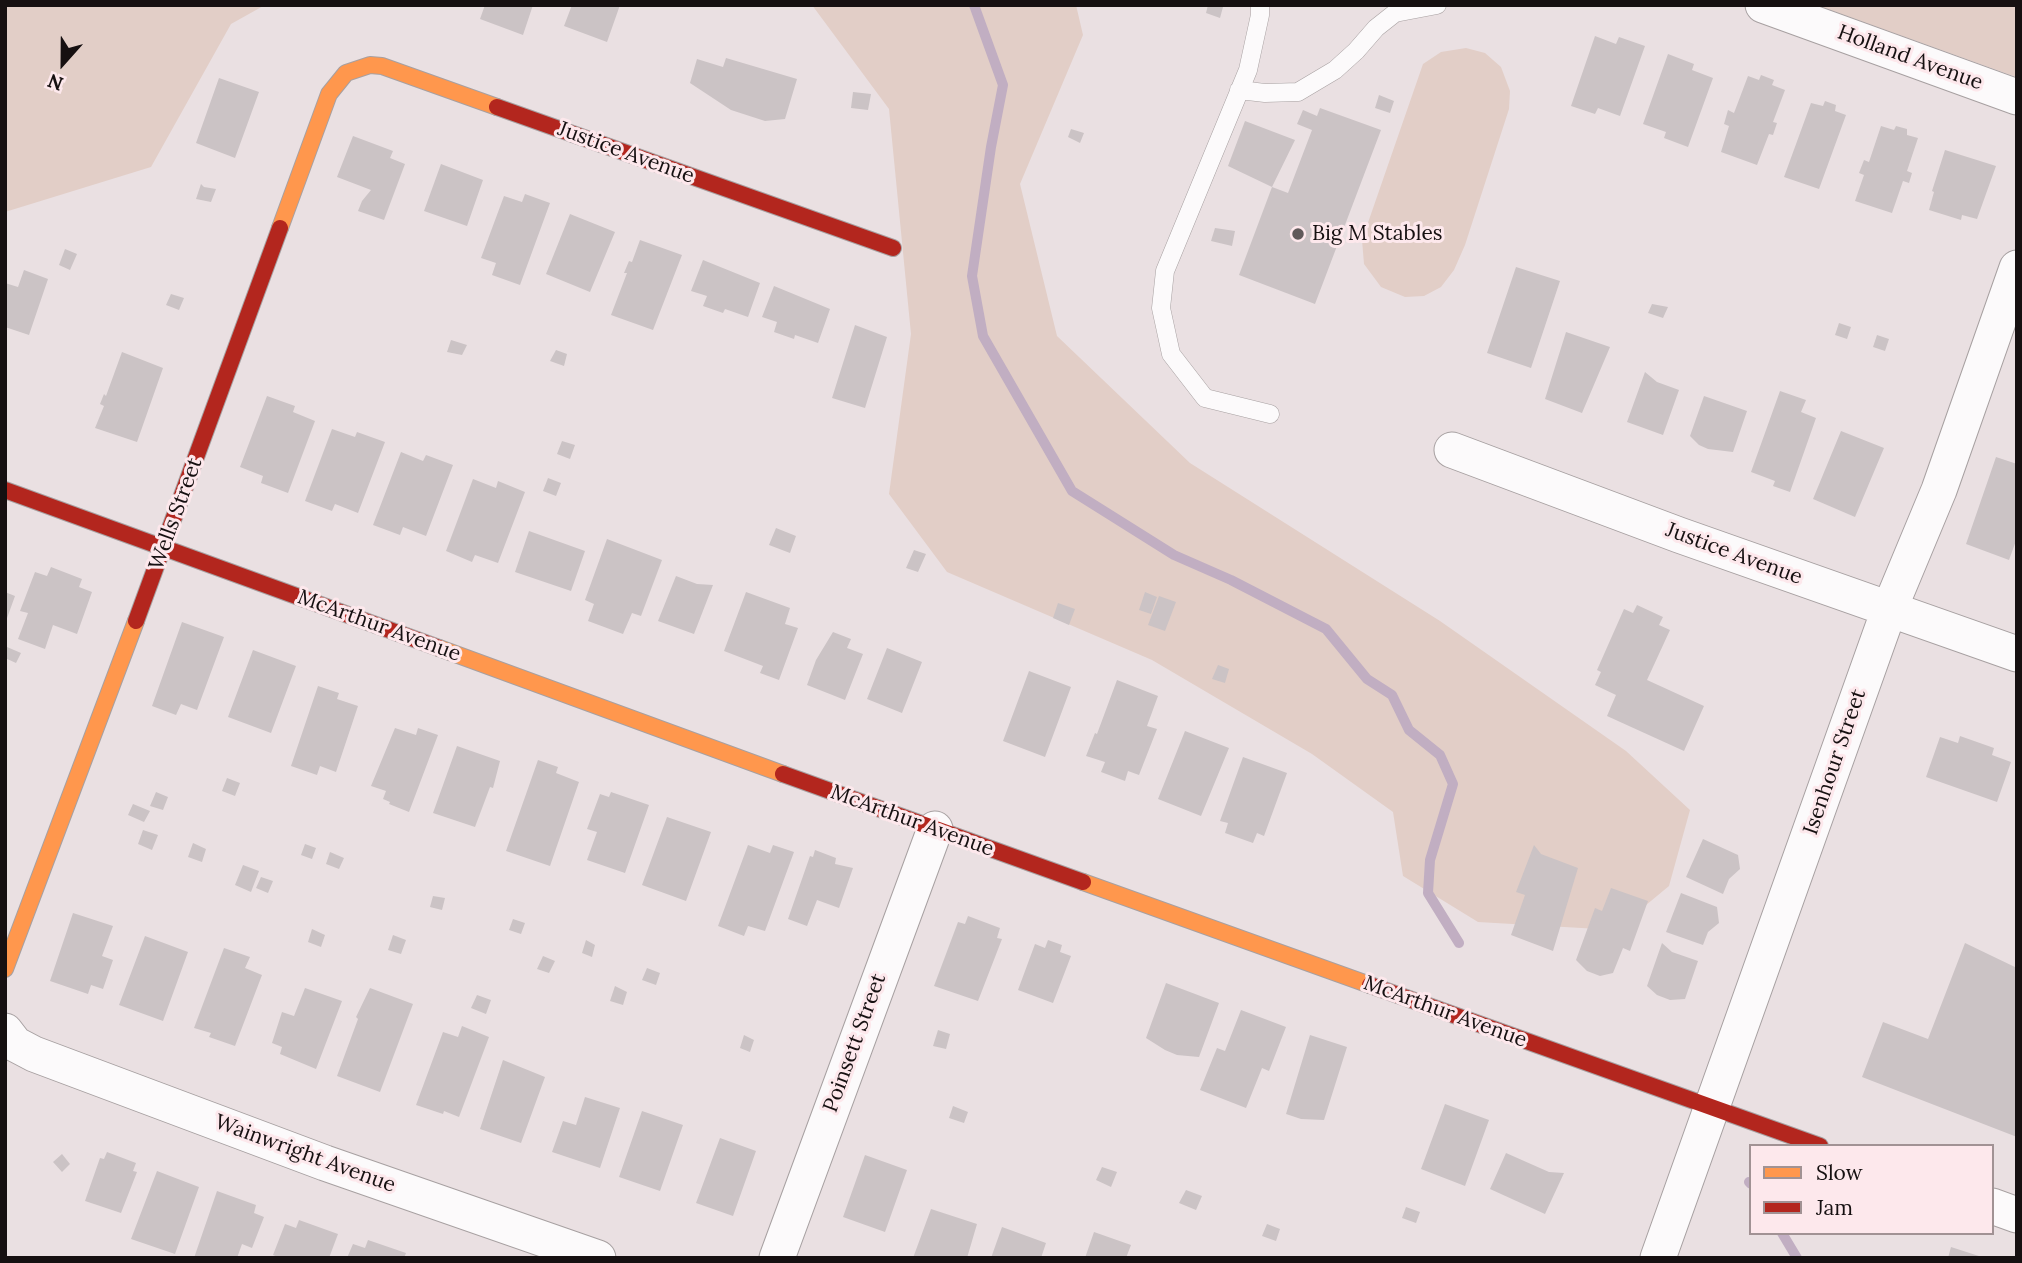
<!DOCTYPE html>
<html>
<head>
<meta charset="utf-8">
<style>
  body { margin:0 }
  #map { position:relative; width:2022px; height:1263px; overflow:hidden; background:#eae0e2; font-family:Lora,serif }
  canvas { display:block }
  .frame { position:absolute; inset:0; border:7px solid #161011; pointer-events:none }
  .legend { position:absolute; left:1749px; top:1144px; width:245px; height:91px; box-sizing:border-box; background:#fde8ec; border:2px solid #a19294; margin:0; padding:9px 12px; list-style:none; font-size:21px; color:#161011 }
  .legend li { display:flex; align-items:center; gap:14px; height:35px }
  .legend b { width:35px; border:2px solid #a19294 }
  .north { position:absolute; left:28px; top:28px; width:70px; height:70px; -webkit-text-stroke:5px #fde8ec; paint-order:stroke; rotate:201deg; font-size:19px; font-weight:700; line-height:28px; text-align:center; color:#161011 }
  .north::after { content:''; display:block; margin:auto; width:24px; height:32px; background:#161011; clip-path:polygon(50% 0,100% 100%,50% 72%,0 100%) }
</style>
</head>
<body>
<div id="map">
<canvas width="2022" height="1263"></canvas>
<div class="frame"></div>
<ul class="legend">
<li><b style="height:9px;background:#ff974d"></b>Slow</li>
<li><b style="height:9px;background:#b3261e"></b>Jam</li>
</ul>
<div class="north">N</div>
</div>
<script>
const context = document.querySelector('canvas').getContext('2d');
context.lineJoin = 'round';
function fillPath(path, color) { context.fillStyle = color; context.fill(path, 'evenodd'); }
const toPath = rows => new Path2D(rows.map(r => 'M' + r).join(''));
function strokePath(path, color, width, dash) { context.strokeStyle = color; context.lineWidth = width; context.lineCap = dash ? 'butt' : 'round'; context.setLineDash(dash || []); context.stroke(path); }
function write(font, color, halo, rows, align = 'center') {
  context.font = font + ' Lora,serif'; context.lineWidth = 6; context.setLineDash([]); context.textBaseline = 'middle'; context.strokeStyle = halo; context.fillStyle = color; for (const [text, x, y, turn = 0] of rows) {
    context.save(); context.translate(x, y); context.rotate((+turn || 0) * Math.PI / 180); context.textAlign = isNaN(turn) ? turn : align; if (halo) context.strokeText(text, 0, 0); context.fillText(text, 0, 0); context.restore();
  }
}
const green = toPath([
  [5,5,265,5,231,24,151,167,5,212],
  [812,5,1076,5,1083,35,1020,184,1057,336,1190,463,1440,621,1626,751,1690,810,1669,886,1616,930,1478,922,1403,876,1393,812,1312,754,1152,660,947,572,889,494,911,334,889,109],
  [1816,5,2017,5,2017,77,2005,73],
  [1466,48,1485,53,1501,67,1510,91,1509,109,1465,245,1454,270,1441,287,1424,296,1405,297,1381,287,1364,264,1362,240,1423,64,1441,52]
]);
const stream = toPath([
  [974,5,1003,85,991,147,972,276,983,336,1072,491,1174,555,1231,580,1326,629,1367,679,1392,695,1409,730,1440,755,1453,784,1430,860,1428,893,1459,943],
  [1749,1182,1751,1184],
  [1782,1233,1797,1258]
]);
const building = toPath([
  [485,5,533,5,523,35,480,19],
  [572,5,620,5,607,42,564,26],
  [1208,5,1223,7,1220,18,1206,13],
  [1595,36,1616,44,1619,37,1645,46,1620,116,1598,108,1595,114,1571,106],
  [1668,54,1694,64,1692,70,1713,78,1688,147,1664,138,1666,132,1643,124],
  [726,58,797,79,785,119,765,121,731,110,690,83,697,59,723,67],
  [1761,75,1774,80,1772,85,1785,90,1773,122,1777,123,1773,135,1769,134,1757,165,1721,152,1729,126,1724,124,1728,110,1734,113,1748,76,1759,80],
  [219,78,259,92,235,158,196,143],
  [853,92,871,94,868,110,851,108],
  [1379,95,1394,101,1390,113,1375,108],
  [1825,101,1836,105,1835,111,1846,115,1819,189,1784,177,1811,103,1823,106],
  [1320,108,1381,130,1315,304,1239,275,1272,187,1228,166,1245,121,1295,140,1272,187,1288,193,1312,130,1297,124,1303,110,1317,116],
  [1881,126,1894,130,1896,126,1907,129,1907,135,1918,138,1907,171,1912,173,1909,183,1903,181,1892,213,1855,201,1864,175,1859,173,1864,160,1869,162],
  [1071,129,1084,133,1080,143,1068,137],
  [353,136,393,151,390,158,405,164,384,220,358,211,362,201,371,190,337,177],
  [1945,150,1996,166,1977,219,1962,215,1961,220,1929,210,1934,192,1932,191],
  [441,164,483,180,467,226,424,211],
  [201,184,204,187,216,189,211,202,196,199],
  [525,194,550,203,520,285,492,275,496,263,481,258,504,196,522,202],
  [570,214,615,232,590,292,546,274],
  [1215,228,1235,231,1232,246,1211,241],
  [640,240,682,255,653,330,611,315,627,273,624,273,629,261,632,262],
  [65,249,77,254,70,270,59,265],
  [703,260,760,283,748,317,725,309,723,313,703,306,707,296,691,291],
  [1516,267,1560,281,1531,368,1487,353],
  [24,270,48,279,29,335,5,327,5,283,18,287],
  [774,286,830,309,818,343,795,335,794,339,774,332,777,322,762,317],
  [171,294,184,298,179,310,166,305],
  [1652,304,1668,307,1663,318,1648,313],
  [1839,323,1851,327,1847,339,1835,335],
  [855,325,887,337,865,408,832,398],
  [1566,332,1610,347,1582,413,1545,399],
  [1877,335,1889,339,1885,351,1873,347],
  [451,340,467,345,462,355,447,352],
  [556,350,567,354,564,366,550,361],
  [122,352,163,368,137,442,95,428,104,406,100,404,104,394,106,396],
  [1645,372,1657,382,1679,390,1663,435,1627,422],
  [1780,391,1806,400,1801,412,1816,418,1790,492,1773,486,1775,481,1751,472],
  [267,396,295,406,293,412,315,421,288,493,261,483,263,476,240,467],
  [1704,396,1747,411,1733,452,1708,449,1699,445,1690,436],
  [332,429,355,437,357,432,385,442,358,513,335,504,332,511,305,501],
  [1841,431,1884,448,1855,517,1813,499],
  [562,441,575,445,570,459,557,454],
  [401,452,423,461,426,455,453,465,426,536,403,527,400,535,373,525],
  [1996,457,2017,464,2017,538,2009,560,1966,544],
  [548,478,561,483,556,496,543,491],
  [473,479,496,488,498,481,525,492,498,563,475,555,472,562,446,551],
  [776,528,796,536,790,553,769,545],
  [529,531,585,551,571,591,515,572],
  [607,539,662,560,641,616,632,613,623,634,588,621,594,604,585,600],
  [914,550,926,554,918,572,906,568],
  [51,567,82,579,79,587,92,592,77,634,53,625,45,649,18,639,28,613,20,611,35,572,47,576],
  [676,576,697,584,713,585,694,634,658,621],
  [5,592,15,596,6,621,5,621],
  [746,592,790,608,785,624,798,628,779,680,760,673,763,666,724,651],
  [1145,592,1157,597,1151,614,1139,610],
  [1159,596,1176,602,1165,631,1148,625],
  [1058,603,1075,609,1069,625,1053,618],
  [1637,605,1663,617,1659,625,1670,630,1647,680,1704,706,1684,751,1607,716,1616,695,1595,685,1601,672,1597,670,1624,609,1633,613],
  [182,622,224,637,197,710,181,704,176,715,152,706],
  [833,632,851,639,847,648,863,654,845,700,807,685,816,660],
  [7,647,21,653,16,663,5,658],
  [887,648,922,662,902,713,867,699],
  [253,650,296,666,271,733,228,717],
  [1218,665,1229,669,1225,683,1212,679],
  [1029,671,1071,687,1045,757,1003,741],
  [1117,680,1158,696,1147,726,1157,729,1139,775,1128,771,1125,781,1101,772,1105,762,1086,756,1095,733,1097,734],
  [318,686,339,693,337,699,358,706,336,772,320,766,317,775,291,766],
  [395,728,416,735,418,728,438,735,409,812,389,804,390,802,383,799,386,791,371,786],
  [1185,731,1229,748,1201,816,1158,799],
  [1960,736,1994,748,1992,755,2011,762,1997,802,1926,777,1940,737,1958,743],
  [457,746,500,761,493,788,490,787,475,827,433,813],
  [1243,757,1287,773,1264,836,1257,833,1253,843,1225,833,1228,823,1220,821],
  [538,760,558,767,556,773,579,782,550,866,506,851],
  [227,778,240,783,235,796,222,791],
  [156,792,168,797,163,810,150,806],
  [611,792,649,805,625,873,587,860,597,832,587,829,600,794,609,797],
  [133,804,150,811,144,822,128,815],
  [667,817,711,832,686,901,642,885],
  [143,830,158,835,152,850,138,844],
  [1703,839,1738,855,1740,869,1729,879,1723,894,1686,877],
  [193,843,206,849,202,862,188,857],
  [305,844,316,848,312,859,301,855],
  [748,845,770,853,773,845,794,852,765,931,748,926,744,936,718,926],
  [1534,845,1541,854,1578,868,1553,951,1511,935,1525,895,1516,892],
  [815,850,836,858,835,864,853,868,839,908,817,900,807,926,788,919,810,856,813,857],
  [330,852,344,858,339,869,326,864],
  [243,865,259,871,251,892,235,885],
  [261,877,273,881,268,893,256,888],
  [1611,888,1648,901,1630,951,1623,948,1613,973,1600,976,1587,971,1576,960,1595,908,1602,911],
  [1681,893,1717,907,1719,923,1708,932,1703,945,1666,932],
  [433,896,445,898,442,910,430,907],
  [73,913,113,926,102,956,113,960,103,989,91,985,88,994,50,981],
  [968,916,1000,928,997,938,1002,939,978,1001,934,986,958,922,965,924],
  [513,919,525,923,521,934,509,930],
  [312,929,325,935,321,947,308,942],
  [393,935,406,940,401,954,388,950],
  [145,936,188,952,163,1021,119,1005],
  [586,940,595,945,592,957,582,953],
  [1048,940,1062,945,1060,952,1071,956,1053,1003,1018,990,1035,944,1045,948],
  [1662,943,1672,952,1698,961,1685,999,1670,1000,1657,995,1647,986],
  [1965,943,2017,968,2017,1137,1862,1077,1883,1022,1928,1039],
  [224,948,250,957,245,968,262,975,235,1046,209,1037,211,1033,194,1028],
  [543,956,555,961,549,973,537,969],
  [647,968,660,973,656,985,642,980],
  [1166,983,1219,1003,1199,1057,1177,1055,1165,1050,1146,1038],
  [615,986,627,992,623,1005,610,1001],
  [305,988,342,1001,316,1069,280,1054,282,1047,272,1043,282,1012,294,1016],
  [370,988,413,1004,380,1092,337,1076,358,1019,356,1017],
  [477,995,491,1000,486,1014,471,1008],
  [1241,1010,1286,1027,1269,1071,1262,1068,1246,1108,1200,1090,1217,1048,1225,1051],
  [462,1026,489,1037,459,1117,444,1111,443,1114,416,1105,443,1032,458,1037],
  [938,1030,950,1034,946,1049,933,1046],
  [744,1035,754,1040,750,1052,740,1048],
  [1310,1035,1347,1047,1324,1120,1301,1119,1286,1114],
  [503,1060,545,1077,521,1143,480,1129],
  [585,1097,620,1108,600,1168,552,1152,563,1121,576,1125],
  [1445,1104,1489,1120,1465,1186,1421,1169],
  [953,1106,968,1112,964,1123,949,1118],
  [642,1111,683,1125,660,1191,619,1177],
  [720,1138,756,1151,733,1216,696,1203],
  [107,1152,136,1163,133,1171,137,1172,121,1213,85,1201,100,1158,104,1159],
  [1506,1153,1549,1172,1564,1173,1545,1214,1490,1189],
  [62,1154,70,1164,62,1172,53,1162],
  [865,1155,907,1170,885,1232,843,1217],
  [1102,1167,1117,1172,1111,1187,1096,1180],
  [157,1171,199,1187,175,1254,131,1239],
  [1186,1190,1202,1196,1196,1210,1179,1203],
  [217,1191,256,1205,254,1213,264,1217,252,1248,242,1244,237,1258,194,1258],
  [1406,1207,1420,1212,1416,1223,1402,1218],
  [931,1209,977,1224,967,1258,913,1258],
  [299,1220,338,1234,329,1258,280,1258,273,1255,285,1224,296,1228],
  [1267,1224,1280,1229,1276,1241,1262,1236],
  [1002,1227,1046,1243,1041,1258,991,1258],
  [1094,1232,1131,1245,1126,1258,1085,1258],
  [368,1240,406,1253,404,1258,347,1258,353,1244,365,1248],
  [1951,1247,1982,1257,1982,1258,1948,1258]
]);
const lane = toPath([
  [1260,5,1260,15,1248,70,1165,271,1161,308,1171,354,1205,398,1270,414],
  [1239,90,1265,93,1298,92,1335,70,1356,51,1376,28,1395,13,1437,5]
]);
const street = toPath([
  [1763,5,2017,97],
  [1452,450,1679,535,2017,654],
  [5,1031,15,1044,34,1054,325,1163,598,1258],
  [1992,1206,2017,1215],
  [777,1258,935,829],
  [1658,1258,1889,610,1939,490,2017,268]
]);
const slow = toPath([
  [280,228,329,94,346,73,370,65,382,66,497,107],
  [439,648,783,774],
  [1083,882,1370,985],
  [5,969,136,621]
]);
const jam = toPath([
  [497,107,893,248],
  [5,490,439,648],
  [136,621,280,228],
  [783,774,1083,882],
  [1370,985,1820,1146]
]);
const markers = [
  [1298,234,7,"#60595a"]
];
const streetNames = [
  ["Holland Avenue",1910,58,20],
  ["Justice Avenue",626,153,20],
  ["Wells Street",176,514,-70],
  ["Justice Avenue",1734,554,20],
  ["McArthur Avenue",379,626,20],
  ["Isenhour Street",1835,762,-71],
  ["McArthur Avenue",912,821,20],
  ["McArthur Avenue",1445,1012,20],
  ["Poinsett Street",855,1043,-70],
  ["Wainwright Avenue",305,1154,20]
];
const poiNames = [
  ["Big M Stables",1312,234]
];
fillPath(green, '#e2cec7');
strokePath(stream, '#c1aec2', 10);
fillPath(building, '#cbc3c5');
strokePath(lane, '#a7a0a1', 19);
strokePath(street, '#a7a0a1', 37);
strokePath(slow, '#a7a0a1', 18);
strokePath(jam, '#a7a0a1', 18);
strokePath(lane, '#fcfafb', 18);
strokePath(street, '#fcfafb', 35);
strokePath(slow, '#ff974d', 16);
strokePath(jam, '#b3261e', 16);
for (const [x, y, r, color] of markers) { const dot = new Path2D(); dot.arc(x, y, r, 0, 2 * Math.PI); context.fillStyle = color; context.fill(dot); strokePath(dot, '#fde8ec', 2.5); }
write('21px', '#161011', '#fde8ec', streetNames);
write('21px', '#161011', '#fde8ec', poiNames, 'left');
</script>
</body>
</html>
